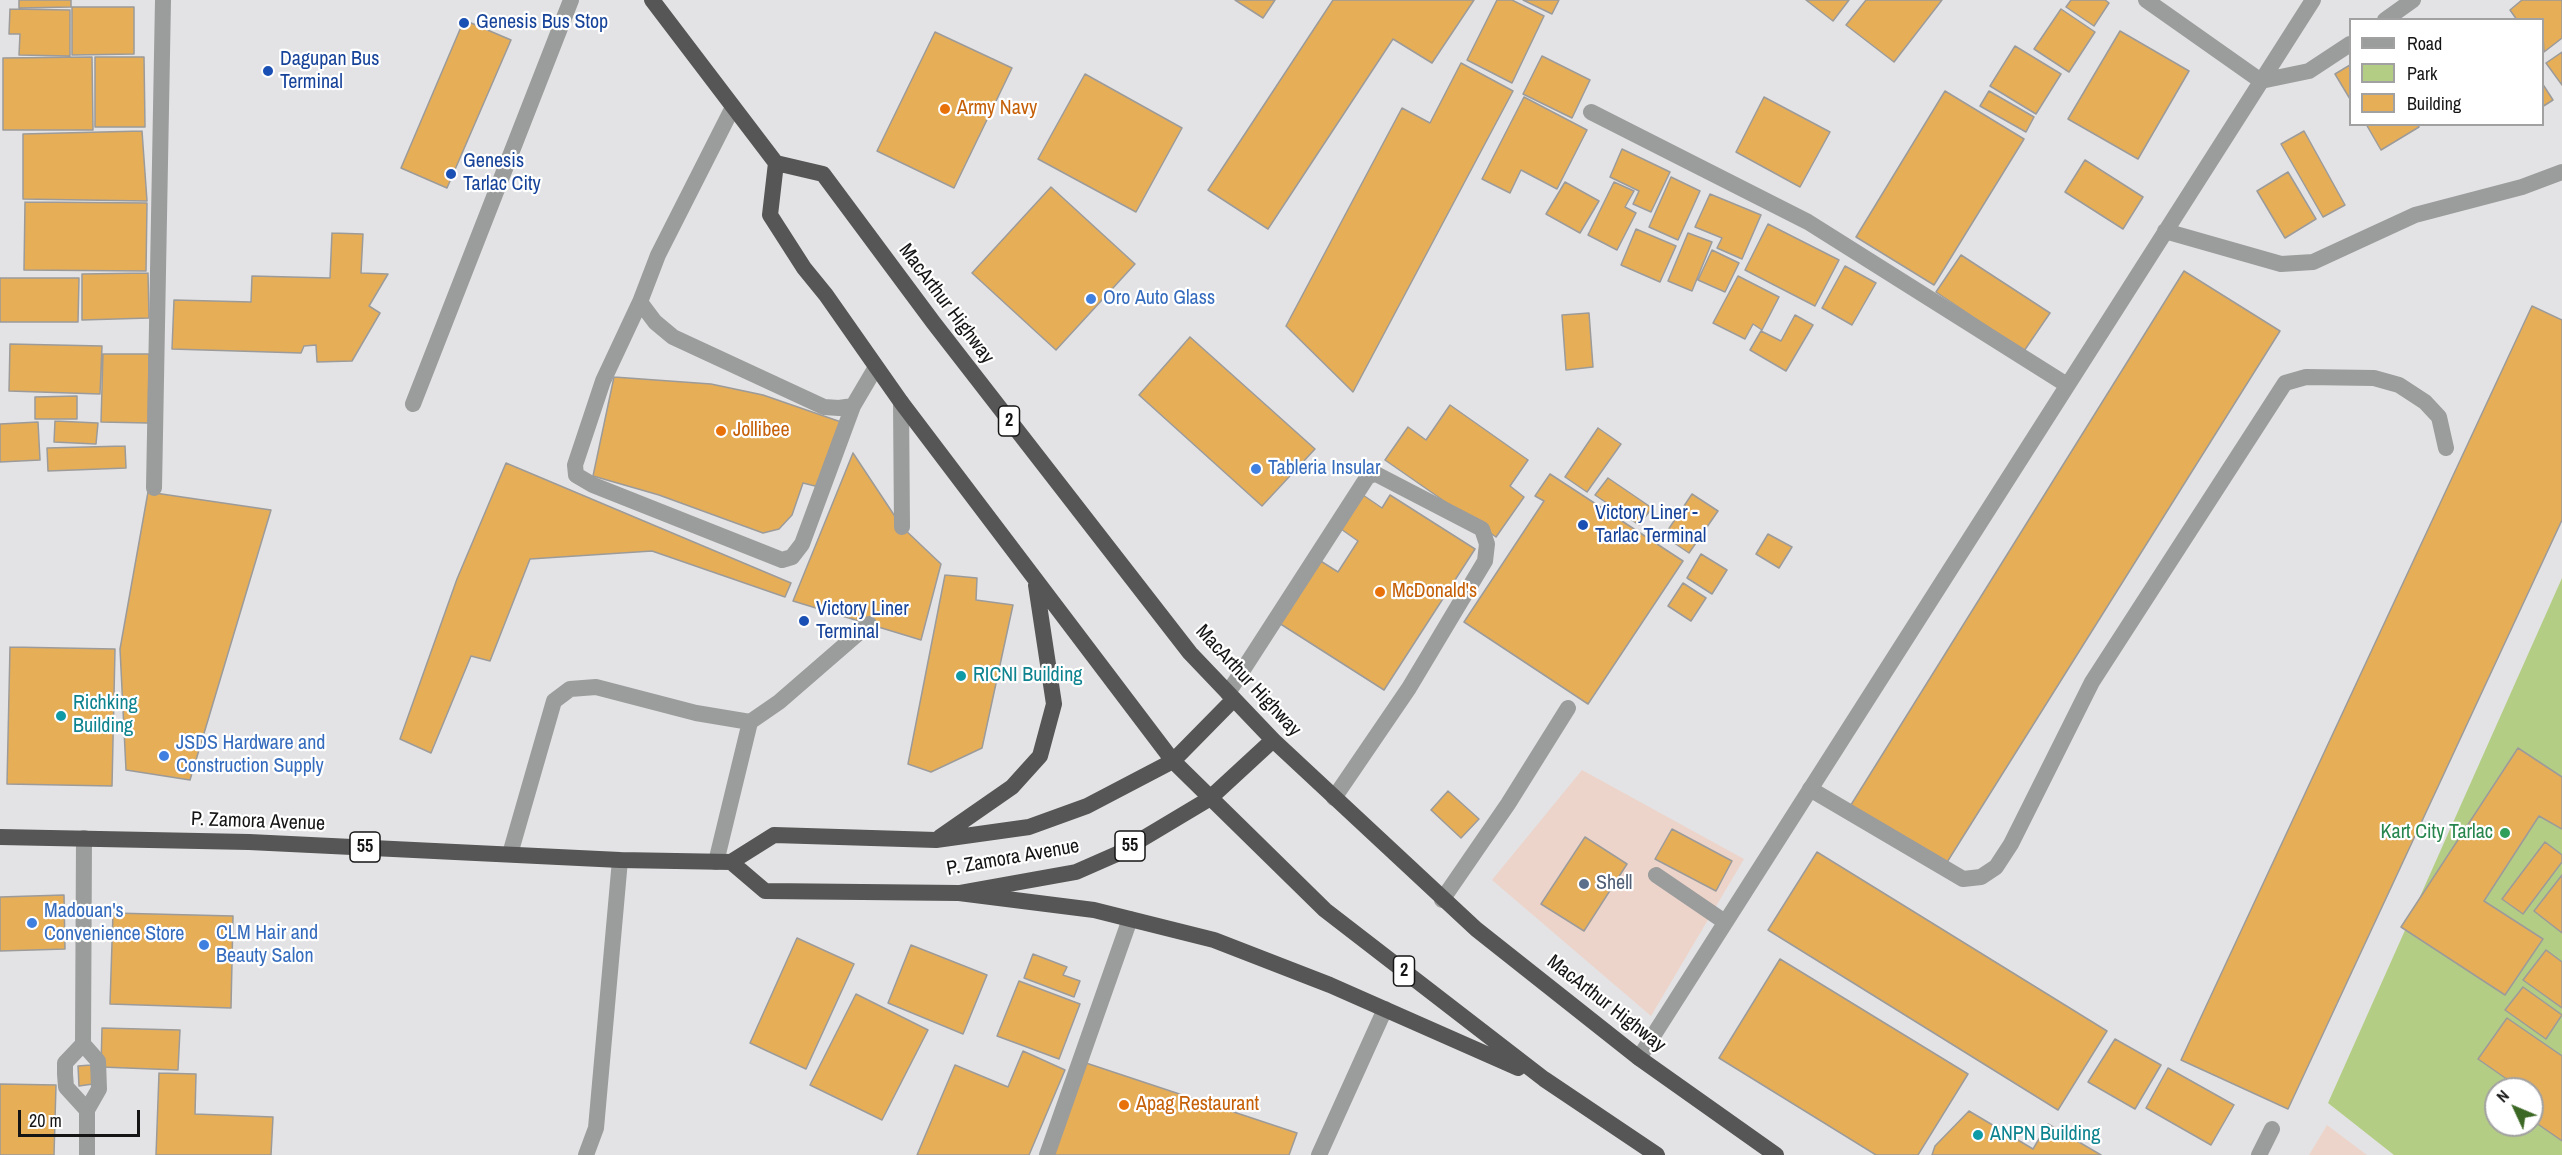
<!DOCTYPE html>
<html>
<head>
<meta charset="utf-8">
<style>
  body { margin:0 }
  #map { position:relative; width:2562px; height:1155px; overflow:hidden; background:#e3e3e5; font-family:"Archivo Narrow",sans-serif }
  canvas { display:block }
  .legend { position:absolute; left:2349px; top:18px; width:195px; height:108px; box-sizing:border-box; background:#fff; border:2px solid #a1a1a1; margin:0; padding:8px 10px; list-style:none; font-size:18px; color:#151515 }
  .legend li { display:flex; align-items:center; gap:12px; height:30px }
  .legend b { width:30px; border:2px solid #a1a1a1 }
  .north { position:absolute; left:2484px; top:1077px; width:60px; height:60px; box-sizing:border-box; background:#fff; border:2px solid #a1a1a1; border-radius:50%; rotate:314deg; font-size:16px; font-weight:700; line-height:24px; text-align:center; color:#151515 }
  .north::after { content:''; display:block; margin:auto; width:21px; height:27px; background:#3c6825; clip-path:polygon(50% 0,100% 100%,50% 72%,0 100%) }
  .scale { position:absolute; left:18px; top:1110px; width:122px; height:27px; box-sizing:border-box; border:3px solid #151515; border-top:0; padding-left:8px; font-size:18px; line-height:21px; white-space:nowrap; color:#151515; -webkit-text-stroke:4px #fff; paint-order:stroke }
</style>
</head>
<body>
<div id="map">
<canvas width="2562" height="1155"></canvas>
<ul class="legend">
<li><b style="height:8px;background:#9b9c9c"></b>Road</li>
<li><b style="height:16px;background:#b4cd85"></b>Park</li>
<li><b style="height:16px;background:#e7ae58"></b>Building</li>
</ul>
<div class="north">N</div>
<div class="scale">20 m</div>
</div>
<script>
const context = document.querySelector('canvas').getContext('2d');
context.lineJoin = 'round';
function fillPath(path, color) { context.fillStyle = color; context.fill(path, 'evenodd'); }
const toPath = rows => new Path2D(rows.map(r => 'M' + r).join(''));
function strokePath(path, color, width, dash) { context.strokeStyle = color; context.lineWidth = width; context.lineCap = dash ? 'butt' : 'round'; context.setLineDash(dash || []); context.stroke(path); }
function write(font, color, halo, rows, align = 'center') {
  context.font = font + ' "Archivo Narrow",sans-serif'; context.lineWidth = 4.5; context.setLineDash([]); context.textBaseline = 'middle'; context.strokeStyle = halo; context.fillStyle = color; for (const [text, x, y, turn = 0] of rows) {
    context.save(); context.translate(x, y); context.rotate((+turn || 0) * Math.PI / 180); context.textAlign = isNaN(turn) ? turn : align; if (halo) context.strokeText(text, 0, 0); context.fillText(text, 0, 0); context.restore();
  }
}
const commercial = toPath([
  [1582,770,1744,859,1651,1016,1492,880],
  [2327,1125,2367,1155,2309,1155]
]);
const green = toPath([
  [2562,578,2562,1155,2394,1155,2328,1103],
  [2496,1089,2532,1089,2532,1125,2496,1125]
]);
const building = toPath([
  [19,0,71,0,71,7,19,8,19,0],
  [1235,0,1275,0,1263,18,1235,0],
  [1333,0,1474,0,1432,63,1393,39,1268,229,1208,190,1333,0],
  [1497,0,1512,0,1544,16,1512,83,1467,60,1497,0],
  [1523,0,1559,0,1552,14,1523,0],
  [1806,0,1849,0,1833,21,1806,0],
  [1866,0,1942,0,1894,62,1846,25,1866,0],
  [2071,0,2105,0,2109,3,2094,26,2066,7,2071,0],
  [2522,0,2562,0,2562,38,2544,52,2542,20,2517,20,2510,10,2522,0],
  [72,7,134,7,134,54,72,55,72,7],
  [10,9,70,10,70,56,19,55,20,34,9,34,10,9],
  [2061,9,2095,32,2069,72,2034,49,2061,9],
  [464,20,511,40,447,188,401,168,464,20],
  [2120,31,2189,71,2138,159,2068,119,2120,31],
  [935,32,1012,68,954,188,877,151,935,32],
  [2015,46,2061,74,2036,114,1990,86,2015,46],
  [2562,52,2562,85,2546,63,2562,52],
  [1542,56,1590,80,1572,118,1523,94,1542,56],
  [92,57,93,130,3,130,3,58,92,57],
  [95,57,144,57,145,127,95,127,95,57],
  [1461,63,1513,91,1353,392,1286,326,1402,108,1430,123,1461,63],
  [2350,65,2350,99,2335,74,2350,65],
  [1085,74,1182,128,1136,212,1038,159,1085,74],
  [2542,83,2553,100,2542,107,2542,83],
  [1945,91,2024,139,1934,285,1856,237,1945,91],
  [1989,91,2034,117,2026,132,1980,106,1989,91],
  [1524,97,1587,130,1557,189,1521,170,1510,193,1482,179,1524,97],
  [1764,97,1830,132,1800,187,1736,152,1764,97],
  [2366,124,2418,124,2419,127,2381,150,2366,124],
  [142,131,147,201,23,199,23,134,142,131],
  [2304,131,2345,205,2323,217,2281,144,2304,131],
  [1622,149,1670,172,1651,212,1633,204,1639,191,1610,177,1622,149],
  [2085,160,2143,197,2123,229,2065,192,2085,160],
  [2288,172,2316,219,2285,238,2257,191,2288,172],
  [1671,177,1700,191,1678,240,1649,227,1671,177],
  [1565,182,1599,201,1580,233,1546,214,1565,182],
  [1614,182,1634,191,1625,207,1636,213,1617,250,1588,235,1614,182],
  [1051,187,1135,264,1056,350,972,273,1051,187],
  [1710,194,1761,215,1742,259,1717,248,1722,238,1695,227,1710,194],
  [25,202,147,203,146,271,24,270,25,202],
  [1768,224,1839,260,1815,306,1745,270,1768,224],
  [1636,229,1676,246,1660,282,1621,265,1636,229],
  [332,233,363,234,361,273,388,274,369,306,380,313,352,361,317,362,316,345,304,346,301,353,172,349,174,300,251,302,252,276,330,278,332,233],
  [1688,233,1712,242,1692,291,1668,281,1688,233],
  [1712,250,1739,263,1725,292,1698,280,1712,250],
  [1961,255,2050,313,2024,351,1936,292,1961,255],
  [1845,266,1876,283,1852,325,1822,308,1845,266],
  [2184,271,2280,331,1944,867,1849,808,2184,271],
  [148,273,149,318,82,320,82,274,148,273],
  [1738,276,1779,297,1762,330,1753,324,1745,339,1713,323,1738,276],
  [0,278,79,278,78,322,0,322,0,278],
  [2532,306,2562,320,2562,520,2288,1109,2181,1060,2532,306],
  [1589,313,1593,367,1566,370,1562,315,1589,313],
  [1795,315,1813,325,1786,371,1750,350,1761,331,1781,341,1795,315],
  [1190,337,1315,449,1262,506,1139,395,1190,337],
  [10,344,102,346,100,394,9,391,10,344],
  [103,354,149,354,148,423,101,422,103,354],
  [614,377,711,384,763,395,844,423,819,487,803,483,792,515,779,529,763,533,659,495,593,476,614,377],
  [77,396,77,419,35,419,35,397,77,396],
  [1450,405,1528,460,1510,486,1524,497,1496,537,1385,460,1408,427,1426,440,1450,405],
  [55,421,98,423,96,444,54,442,55,421],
  [38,422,40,460,0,462,0,424,38,422],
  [1598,428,1621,444,1587,492,1565,477,1598,428],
  [125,446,126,468,48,471,47,448,125,446],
  [853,453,902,527,941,564,921,640,793,601,853,453],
  [506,463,791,583,785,597,652,551,530,559,490,661,471,656,431,753,400,739,457,579,506,463],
  [1550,474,1683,561,1588,704,1464,622,1544,501,1535,496,1550,474],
  [1608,478,1652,508,1639,525,1595,495,1608,478],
  [148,492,271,510,190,780,126,770,120,649,148,492],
  [1692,494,1718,511,1689,553,1664,536,1692,494],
  [1363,495,1382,508,1390,495,1475,549,1384,690,1279,623,1319,560,1338,572,1358,541,1341,529,1363,495],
  [1768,534,1792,547,1779,568,1756,554,1768,534],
  [1701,554,1727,570,1712,594,1687,578,1701,554],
  [945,575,977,578,976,600,1013,605,982,748,931,772,908,764,945,575],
  [1683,583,1706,598,1691,621,1668,606,1683,583],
  [10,647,115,649,112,786,7,784,10,647],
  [2518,748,2562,777,2562,829,2539,816,2484,901,2543,939,2505,995,2401,927,2518,748],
  [1448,791,1479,819,1461,838,1431,810,1448,791],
  [1672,829,1732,861,1716,891,1655,859,1672,829],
  [1585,837,1627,864,1584,931,1541,904,1585,837],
  [2545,842,2562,855,2562,862,2523,914,2502,899,2545,842],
  [1817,852,2107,1031,2058,1110,1768,930,1817,852],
  [2562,875,2562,933,2534,911,2562,875],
  [64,895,65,949,0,951,0,897,64,895],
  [113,913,233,916,231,1008,110,1004,113,913],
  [797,938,854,964,806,1069,750,1043,797,938],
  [911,945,987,975,963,1034,888,1003,911,945],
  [2546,950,2562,962,2562,1008,2523,980,2546,950],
  [1033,954,1067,967,1063,975,1080,981,1074,997,1024,978,1033,954],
  [1780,959,1968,1074,1918,1155,1876,1155,1719,1058,1780,959],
  [1019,981,1080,1004,1059,1059,997,1036,1019,981],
  [2523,987,2562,1015,2546,1039,2505,1010,2523,987],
  [856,994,928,1030,882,1120,810,1085,856,994],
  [2507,1018,2562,1056,2562,1141,2532,1120,2532,1107,2537,1100,2532,1097,2532,1089,2521,1089,2478,1059,2507,1018],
  [102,1028,180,1030,178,1070,101,1067,102,1028],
  [2115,1039,2161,1065,2135,1109,2088,1082,2115,1039],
  [1023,1051,1065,1070,1029,1155,917,1155,955,1065,1008,1087,1023,1051],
  [1086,1063,1297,1133,1289,1155,1054,1155,1086,1063],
  [91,1065,93,1084,79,1086,78,1066,91,1065],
  [2168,1068,2234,1105,2211,1145,2146,1108,2168,1068],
  [159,1073,196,1074,195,1114,273,1117,271,1155,156,1155,159,1073],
  [0,1084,56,1085,54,1155,0,1155,0,1084],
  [1969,1111,2033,1149,2048,1124,2101,1155,1932,1155,1935,1146,1969,1111]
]);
const service = toPath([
  [733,107,658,255,640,302,655,322,673,337,824,407,839,408,853,406,876,367],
  [640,302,603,381,575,465,576,475,593,485,782,560,792,557,802,544,853,406],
  [901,402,902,527],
  [413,404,571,0],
  [154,488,163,0],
  [1228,693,1368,476,1376,474,1482,529,1487,544,1485,561,1409,688,1334,798],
  [1810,789,1963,879,1981,877,1996,867,2011,844,2092,682,2285,383,2306,377,2374,378,2399,385,2425,402,2439,417,2446,448],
  [510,854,554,701,570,689,596,687,696,713,750,722,779,702,869,624],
  [716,862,750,722],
  [1656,875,1725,922],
  [1442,900,1508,804,1568,708],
  [1047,1155,1130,919],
  [1319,1155,1385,1009],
  [2259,1155,2272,1129]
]);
const minor = toPath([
  [2146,0,2261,81,2309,71,2350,44],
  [2385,20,2413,0],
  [1591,112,1808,222,2067,385],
  [2165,231,2281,264,2313,262,2415,215,2522,187,2562,172],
  [84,838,83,1044,98,1061,99,1089,87,1110,87,1155],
  [83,1044,65,1063,65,1074,66,1087,87,1110],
  [1639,1058,2313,0],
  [586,1155,596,1128,620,860]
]);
const trunk = toPath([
  [652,0,776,163,823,174,933,322,1190,653,1273,740,1476,929,1639,1058,1776,1155],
  [776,163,770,215,804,268,826,295,901,402,1173,761,1325,910,1544,1079,1657,1155],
  [0,837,249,842,620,860,731,862,774,835,936,840,1029,827,1087,806,1173,761,1234,699],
  [940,837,1012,787,1040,756,1054,704,1036,585],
  [731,862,765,891,959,893,1076,872,1117,854,1209,799,1273,740],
  [959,893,1094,910,1214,940,1330,985,1518,1068]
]);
const markers = [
  [464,23,6,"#1a4fb4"],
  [268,71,6,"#1a4fb4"],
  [945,109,6,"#e8710a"],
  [451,174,6,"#1a4fb4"],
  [1091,299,6,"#3f7fe0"],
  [721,431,6,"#e8710a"],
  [1256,469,6,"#3f7fe0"],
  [1583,525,6,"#1a4fb4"],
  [1380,592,6,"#e8710a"],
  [804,621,6,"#1a4fb4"],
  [961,676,6,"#0f9aa8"],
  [61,716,6,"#0f9aa8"],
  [164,756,6,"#3f7fe0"],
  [2505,833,6,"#2e9e5b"],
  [1584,884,6,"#5c6f8a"],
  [32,923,6,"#3f7fe0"],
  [204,945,6,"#3f7fe0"],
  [1124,1105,6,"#e8710a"],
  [1978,1135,6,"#0f9aa8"]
];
const shields = [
  [1009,421,21],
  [1130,846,30],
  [365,847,30],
  [1404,971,21]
];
const shieldNames = [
  ["2",1009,421],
  ["55",1130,846],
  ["55",365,847],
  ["2",1404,971]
];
const transitNames = [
  ["Genesis Bus Stop",476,23],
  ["Dagupan Bus",280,60],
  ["Terminal",280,83],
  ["Genesis",463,162],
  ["Tarlac City",463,185],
  ["Victory Liner -",1595,514],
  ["Tarlac Terminal",1595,537],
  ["Victory Liner",816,610],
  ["Terminal",816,633]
];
const foodNames = [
  ["Army Navy",957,109],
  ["Jollibee",733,431],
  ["McDonald's",1392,592],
  ["Apag Restaurant",1136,1105]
];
const shopNames = [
  ["Oro Auto Glass",1103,299],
  ["Tableria Insular",1268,469],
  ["JSDS Hardware and",176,744],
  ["Construction Supply",176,767],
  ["Madouan's",44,912],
  ["Convenience Store",44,935],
  ["CLM Hair and",216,934],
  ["Beauty Salon",216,957]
];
const streetNames = [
  ["MacArthur Highway",946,304,53],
  ["MacArthur Highway",1248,681,47],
  ["P. Zamora Avenue",258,822,2],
  ["P. Zamora Avenue",1013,858,-10],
  ["MacArthur Highway",1606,1004,38]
];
const cultureNames = [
  ["RICNI Building",973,676],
  ["Richking",73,704],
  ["Building",73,727],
  ["ANPN Building",1990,1135]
];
const leisureNames = [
  ["Kart City Tarlac",2493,833]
];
const serviceNames = [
  ["Shell",1596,884]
];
fillPath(commercial, '#ecd4ca');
fillPath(green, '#b4cd85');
fillPath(building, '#e7ae58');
strokePath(building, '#9c9b9a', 1.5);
strokePath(service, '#9b9c9c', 16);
strokePath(minor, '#9b9c9c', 16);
strokePath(trunk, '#565656', 16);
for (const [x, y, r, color] of markers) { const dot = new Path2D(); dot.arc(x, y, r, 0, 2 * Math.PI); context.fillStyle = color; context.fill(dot); strokePath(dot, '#fff', 2); }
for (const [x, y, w] of shields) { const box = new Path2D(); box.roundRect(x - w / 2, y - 15, w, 30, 4.5); context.fillStyle = '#fff'; context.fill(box); strokePath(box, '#151515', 1.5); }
write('bold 18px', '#151515', null, shieldNames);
write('20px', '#164399', '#fff', transitNames, 'left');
write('20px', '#c56008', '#fff', foodNames, 'left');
write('20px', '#366cbe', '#fff', shopNames, 'left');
write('20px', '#151515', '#fff', streetNames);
write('20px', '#0d838f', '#fff', cultureNames, 'left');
write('20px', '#27864d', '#fff', leisureNames, 'right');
write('20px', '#4e5e75', '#fff', serviceNames, 'left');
</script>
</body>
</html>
